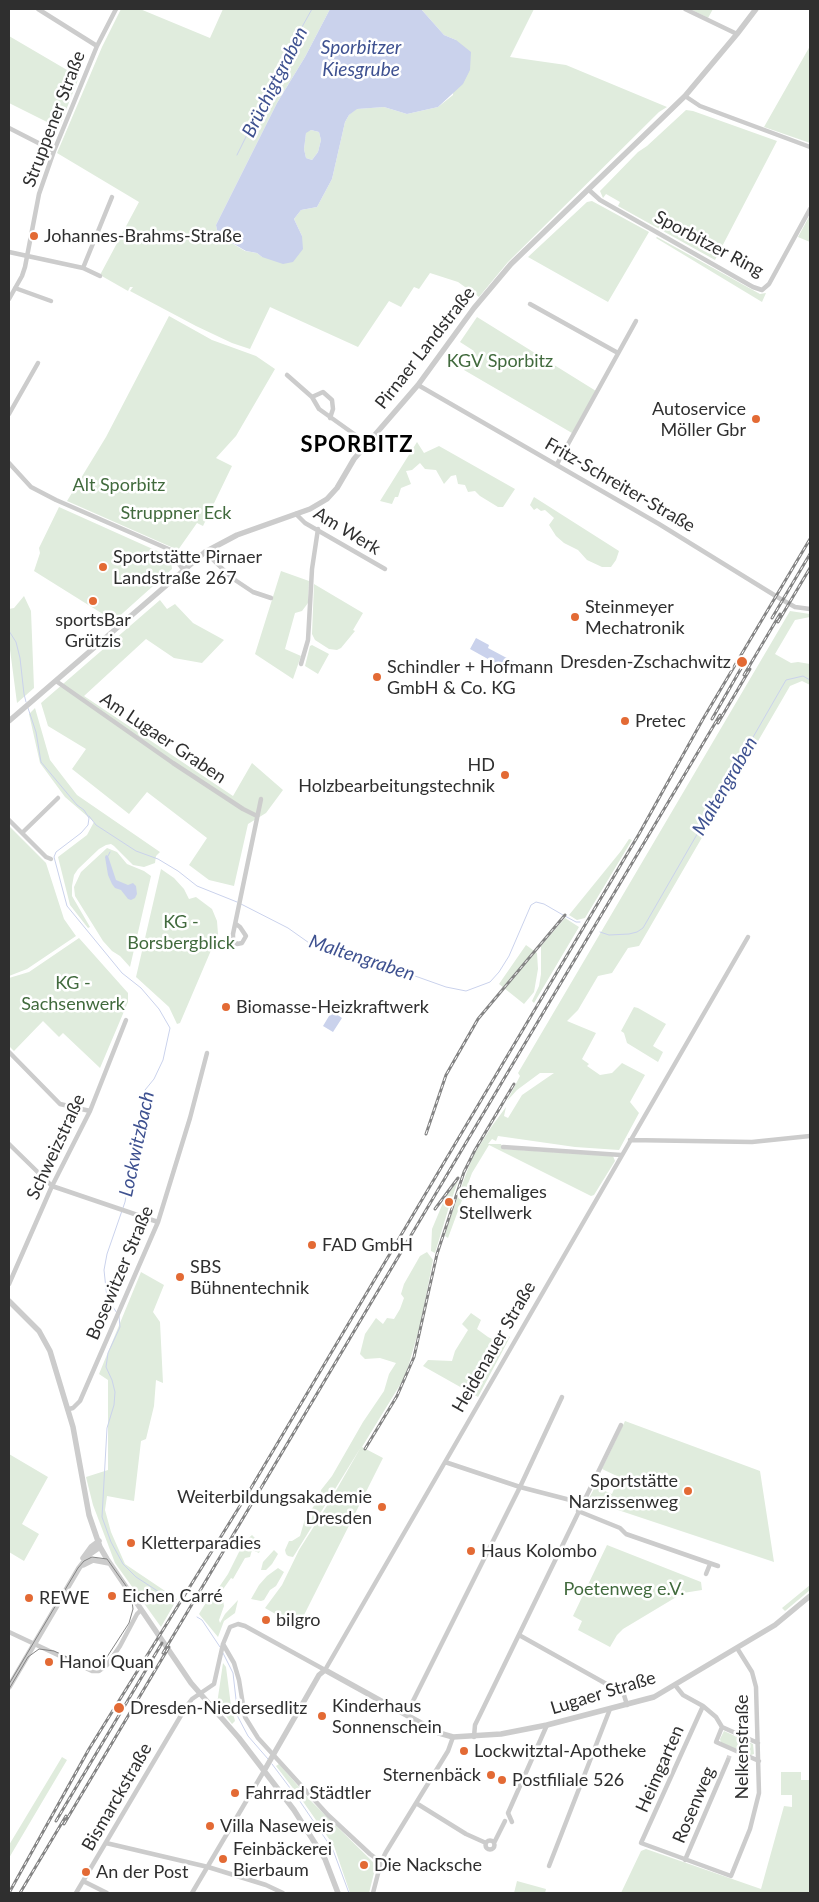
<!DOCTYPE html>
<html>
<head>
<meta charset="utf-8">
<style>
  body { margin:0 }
  #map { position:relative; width:819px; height:1902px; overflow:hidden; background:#fff; font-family:Lato,sans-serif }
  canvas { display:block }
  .frame { position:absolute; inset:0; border:10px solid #2f2f2f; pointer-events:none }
</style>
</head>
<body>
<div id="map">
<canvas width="819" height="1902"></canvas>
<div class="frame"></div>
</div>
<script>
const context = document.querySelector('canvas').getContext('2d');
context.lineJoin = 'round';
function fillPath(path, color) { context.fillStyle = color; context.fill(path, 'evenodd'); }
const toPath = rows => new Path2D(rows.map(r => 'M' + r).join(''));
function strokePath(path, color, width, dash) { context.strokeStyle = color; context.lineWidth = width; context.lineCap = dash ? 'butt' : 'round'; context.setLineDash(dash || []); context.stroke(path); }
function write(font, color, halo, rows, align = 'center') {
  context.font = font + ' Lato,sans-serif'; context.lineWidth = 5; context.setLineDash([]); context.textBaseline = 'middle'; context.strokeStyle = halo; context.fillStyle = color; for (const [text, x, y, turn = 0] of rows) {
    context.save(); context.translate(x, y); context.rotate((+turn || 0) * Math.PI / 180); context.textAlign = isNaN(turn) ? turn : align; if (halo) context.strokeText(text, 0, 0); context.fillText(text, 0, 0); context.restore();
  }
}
const green = toPath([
  [121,9,140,9,210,38,223,9,330,9,305,57,277,103,216,225,218,235,245,251,257,253,262,257,302,236,294,219,301,210,317,207,332,179,345,122,349,115,356,109,384,107,407,114,438,107,453,95,456,40,444,35,421,9,534,9,510,57,566,65,667,107,659,112,508,262,479,297,458,282,430,273,419,289,414,287,401,307,389,301,358,347,270,307,250,349,232,343,196,326,130,291,133,287,130,287,128,291,100,275,139,202,57,153,102,47],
  [690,9,713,9,708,18],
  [9,36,79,77,59,128,9,103],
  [810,46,810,143,764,127],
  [686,110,693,111,777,141,715,260,618,206,620,202,606,194,603,198,600,191,638,152,647,146],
  [311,130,319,132,321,140,318,152,312,160,306,158,304,149,306,132],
  [592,201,649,232,608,302,528,257,587,202],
  [810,215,810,242,798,237],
  [657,237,760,294,766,293,762,302,656,238],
  [169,316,212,340,256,356,275,369,236,436,216,458,232,466,203,526,197,523,178,550,67,501,106,437],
  [477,317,596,391,572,433,464,370,474,351,460,342],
  [417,442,424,453,439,446,515,489,503,507,498,507,480,496,475,491,468,492,465,485,458,484,456,475,451,476,444,484,436,470,425,469,420,463,412,470,406,471,411,484,401,488,398,497,395,497,392,504,380,501],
  [534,497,619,551,616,560,611,567,602,567,587,560,578,550,564,543,556,536,549,525,554,518,545,510,541,511,537,508,534,510,530,505],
  [59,507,166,555,171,560,172,569,114,621,34,571,40,553,39,548],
  [281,571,309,581,308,603,302,611,295,613,285,649,301,656,293,679,255,654],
  [314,584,363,613,353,630,355,631,341,648,337,650,329,649,315,640,312,634],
  [24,596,31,611,34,688,17,703,9,642,9,609,14,608],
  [160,600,167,609,175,604,193,623,224,640,202,663,174,658,146,639,84,696,233,796,252,763,283,790,266,813,248,824,234,886,209,880,189,865,207,838,147,792,129,814,72,769,86,749,48,726,41,703],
  [790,611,810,614,810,617,795,620,775,654,791,663,798,662,810,664,810,685,802,681,790,686,639,946,628,948,612,973,598,976,578,1010,567,1021,596,1033,582,1059,589,1064,587,1066,600,1075,612,1073,622,1063,645,1075,630,1102,639,1113,619,1150,575,1147,498,1136,496,1141,492,1139,488,1144,501,1144,503,1149,613,1156,615,1161,594,1195,591,1196,489,1145,472,1173,448,1238,445,1236,448,1224,466,1174,473,1156,492,1126,506,1107,504,1116,508,1118,522,1095,554,1073,540,1073,517,1090,507,1101,520,1076,518,1073],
  [312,645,329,654,318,674,305,666,310,646],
  [35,708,50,760,77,795,160,852,156,856,155,863,144,867,133,865,114,846,111,844,106,845,99,849,78,869,74,875,72,886,72,896,90,927,88,928,70,905,58,857,87,835,94,822,65,797,40,763,29,714],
  [9,826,46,863,64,919,76,936,27,969,9,976],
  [629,839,632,840,585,918,577,920,569,915,621,851],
  [107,848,117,852,127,864,144,871,151,876,130,967,120,956,112,951,103,941,75,896,74,887,81,872],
  [161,869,174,878,184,889,189,899,196,897,212,909,217,921,218,934,180,1023,177,1024,169,1007,136,977],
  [565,918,579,927,534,1003,532,1001,539,986,541,974,541,946],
  [79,938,128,993,128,1002,100,1068,63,1033,59,1037,43,1021,14,1051,9,1046,9,978,29,972],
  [526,945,537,953,538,969,534,992,524,1004,499,984],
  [634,1007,638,1008,666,1024,653,1046,663,1052,658,1062,627,1043,624,1033,621,1031],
  [458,1181,448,1210,435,1253,431,1251,432,1229,445,1198],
  [427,1252,433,1260,421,1322,409,1364,403,1380,362,1447,383,1458,298,1627,265,1608,282,1585,299,1550,330,1501,361,1447,295,1554,293,1557,288,1556,286,1554,285,1550,289,1541,292,1541,300,1536,305,1519,311,1520,313,1514,311,1510,321,1496,321,1490,332,1476,363,1422,384,1391,389,1374,396,1363,380,1358,365,1359,360,1354,365,1334,376,1318,383,1324,387,1318,394,1319,400,1309,404,1298,401,1294,404,1284,420,1256],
  [141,1272,164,1285,153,1312,160,1322,163,1383,156,1380,154,1406,146,1439,141,1441,134,1501,107,1496,105,1510,111,1532,125,1564,177,1599,161,1627,115,1563,93,1505,86,1477,108,1470,108,1380,99,1374],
  [471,1313,481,1320,477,1329,488,1337,494,1340,500,1331,510,1337,478,1397,423,1366,428,1360,452,1361,455,1351,468,1330,462,1324],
  [625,1421,760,1471,774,1562,588,1500,595,1487,612,1494,619,1477,602,1469],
  [9,1454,48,1477,22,1524,39,1534,24,1561,9,1552],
  [252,1535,262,1545,259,1553,252,1550,250,1557,245,1558,233,1579,231,1578,219,1595,223,1600,224,1606,219,1620,220,1623,225,1614,238,1600,235,1613,224,1621,218,1637,199,1614,210,1596,215,1593,228,1574,244,1542],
  [607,1545,701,1582,702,1590,683,1593,623,1629,617,1635,610,1647,578,1630,582,1621,573,1616],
  [274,1550,278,1554,272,1564,266,1570,261,1570,263,1562],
  [278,1568,284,1572,276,1586,270,1590,264,1600,261,1601,251,1599,259,1585,267,1576],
  [810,1585,810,1590,785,1611,782,1608],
  [223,1663,226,1667,231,1706,235,1721,232,1724,217,1704],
  [724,1731,753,1744,754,1754,751,1755,721,1743,720,1739],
  [62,1757,67,1760,9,1858,9,1845],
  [279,1764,312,1802,376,1865,369,1893,350,1893,334,1846,302,1800,276,1766],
  [781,1772,801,1772,801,1780,810,1780,810,1893,621,1893,641,1851,646,1849,761,1889,784,1806,792,1807,792,1795,781,1795],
  [517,1881,546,1889,545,1893,514,1893]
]);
const water = toPath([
  [330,9,421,9,444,35,456,40,471,52,470,70,463,84,438,107,407,114,384,107,357,109,349,115,345,122,332,179,317,207,301,210,294,219,302,236,303,249,293,262,283,264,262,257,257,253,246,251,218,235,216,225,277,103,305,57],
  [311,130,319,132,321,140,318,152,312,160,306,158,304,149,306,133],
  [476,638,489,645,488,648,518,664,513,673,470,649],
  [106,855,108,856,116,880,128,885,133,883,136,886,137,894,135,898,131,900,128,899,121,890,115,888,112,884,108,875,105,857],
  [332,1011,342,1018,333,1032,323,1026]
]);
const stream = toPath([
  [237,155,288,52,312,9],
  [9,631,16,642,20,658,24,694,26,702],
  [28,708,36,732,41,762,77,805,84,810,89,818,88,825,81,833,56,852,54,857,67,906,122,973,141,988,159,1009,170,1028,163,1060,154,1079,145,1090,125,1202,107,1254,104,1270,107,1298,117,1313],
  [89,816,96,825,136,851,158,859,178,871,197,886,237,902],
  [108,856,110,852],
  [241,904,288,928,312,945,339,949,446,987,466,991,490,982,499,972,509,956,531,905,536,902,544,904,563,915],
  [565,916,576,922,580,922],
  [600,932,609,935,629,934,637,932,643,928,786,680,803,676,810,680],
  [119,1316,120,1327,108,1353,106,1367,112,1380,115,1392,114,1405,107,1428,102,1517,111,1542,123,1564,136,1577,176,1603],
  [197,1617,202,1620,220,1647],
  [223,1653,233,1673,238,1717,248,1736,268,1759],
  [272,1764,299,1800,333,1850,349,1893]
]);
const minorTunnel = toPath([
  [728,1760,730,1754]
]);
const minor = toPath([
  [38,9,97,46],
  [685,9,737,34],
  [685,96,700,106,810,147],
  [9,128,54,151],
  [589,190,600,200,753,287,762,290,769,284,810,209],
  [9,252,83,268,100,276],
  [83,268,112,197],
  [15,288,51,301],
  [9,299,22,276,25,267,39,194,54,151,97,46,116,9],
  [530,304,618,353],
  [287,375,312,397,319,409,368,444],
  [418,385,659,524,779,598,795,607,810,609],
  [312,397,323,392,332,400,333,409,330,418],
  [9,414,38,363],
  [9,463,31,487,56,500,173,551,181,556,189,564],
  [557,464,636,321],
  [296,514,305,523,385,569],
  [167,549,183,569],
  [205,552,232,578,253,592,271,598],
  [301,664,308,640,312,569,318,529],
  [56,681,173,763,243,809,257,816],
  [9,820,46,857,51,859],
  [22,833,58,798],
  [236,924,240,927,246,936,242,943,237,944,233,940,233,934,261,799],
  [9,1052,60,1104,90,1111],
  [630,1140,752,1142,810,1136],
  [9,1144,52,1186,158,1222],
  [503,1147,621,1155],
  [9,1284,52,1186,90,1111,126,1020],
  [69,1409,73,1408,80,1401,158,1222,190,1118,207,1053],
  [445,1462,520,1487,574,1501,581,1505],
  [578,1511,620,1528,626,1534,718,1566],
  [706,1574,710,1564],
  [9,1632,92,1671,99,1671,107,1665,120,1646,137,1614,141,1610],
  [519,1635,619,1691,624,1695,627,1705],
  [223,1644,234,1663,239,1680,245,1717,258,1738,328,1815,370,1854,381,1862],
  [675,1685,683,1695,703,1706,716,1717,722,1727],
  [703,1706,641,1843,731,1876,750,1829,759,1793,756,1687,752,1672,737,1648],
  [406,1715,520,1487,562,1397],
  [722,1727,716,1742,759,1761],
  [722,1727,758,1743],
  [474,1737,475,1725,621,1425],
  [416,1803,466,1834,486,1843],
  [512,1822,508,1813,547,1725],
  '485.5 1845a4.5 4.5 0 1 1 9 0a4.5 4.5 0 1 1-9 0Z',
  [106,1843,208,1867,266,1885,283,1893],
  [494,1843,505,1821],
  [685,1860,728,1760],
  [549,1866,610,1709],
  [83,1881,107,1893],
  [76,1893,186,1707,192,1699,214,1684,223,1644,230,1627,238,1624,245,1626,325,1670,748,937],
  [192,1893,264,1771],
  [373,1893,381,1862,386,1852,448,1751,453,1737]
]);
const tertiary = toPath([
  [9,721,205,552,237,535,310,509,327,499,337,488,354,459,418,385,474,308,511,264,685,96,737,34,756,9],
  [9,1301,39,1331,50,1351,73,1427,89,1515,100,1547,107,1559,191,1683,239,1738,294,1810,325,1859,338,1893],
  [83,1558,91,1547,99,1541],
  [83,1565,93,1560,109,1563],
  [9,1687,79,1568,90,1554,100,1547],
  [264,1771,319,1675,325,1670,439,1733,453,1737,501,1734,547,1725,654,1697,775,1625,810,1596]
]);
const tram = toPath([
  [9,1684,78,1568,84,1561,92,1557,107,1559,131,1593,133,1609,129,1623,105,1660,101,1664,91,1668,54,1651,39,1649,28,1657,9,1689]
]);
const rail = toPath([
  [772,618,810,554],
  [778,622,810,568],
  [744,675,780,614],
  [712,719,743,665],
  [718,723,750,669],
  [426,1134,446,1075,478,1019,565,915],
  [435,1209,458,1178],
  [365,1449,397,1396,414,1357,437,1254,464,1172,475,1150,514,1084],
  [163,1653,720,715],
  [56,1821,162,1643],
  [64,1824,169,1647],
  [9,1893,89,1749,248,1493,639,834,703,719,810,539],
  [20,1893,66,1816]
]);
const markers = [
  [34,236,5,"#e36a34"],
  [756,419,5,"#e36a34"],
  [103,567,5,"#e36a34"],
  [93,601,5,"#e36a34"],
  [575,617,5,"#e36a34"],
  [742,662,6,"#e36a34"],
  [377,677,5,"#e36a34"],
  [625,721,5,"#e36a34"],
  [505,775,5,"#e36a34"],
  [226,1007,5,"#e36a34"],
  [449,1202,5,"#e36a34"],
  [312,1245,5,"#e36a34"],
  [180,1277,5,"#e36a34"],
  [688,1491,5,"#e36a34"],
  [382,1507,5,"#e36a34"],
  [131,1543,5,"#e36a34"],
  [471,1551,5,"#e36a34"],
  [112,1596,5,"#e36a34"],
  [29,1598,5,"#e36a34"],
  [266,1620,5,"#e36a34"],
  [49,1662,5,"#e36a34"],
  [119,1708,6,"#e36a34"],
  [322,1716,5,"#e36a34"],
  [464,1751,5,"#e36a34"],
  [491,1775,5,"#e36a34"],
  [502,1780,5,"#e36a34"],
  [235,1793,5,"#e36a34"],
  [210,1826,5,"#e36a34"],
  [223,1859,5,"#e36a34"],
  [364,1865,5,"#e36a34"],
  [86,1872,5,"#e36a34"]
];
const streetNames = [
  ["Struppener Straße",54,119,-69],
  ["Sporbitzer Ring",709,244,28],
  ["Pirnaer Landstraße",425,348,-52],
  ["Fritz-Schreiter-Straße",620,485,30],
  ["Am Werk",347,531,31],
  ["Am Lugaer Graben",163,738,34],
  ["Schweizstraße",56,1147,-65],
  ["Bosewitzer Straße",120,1273,-67],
  ["Heidenauer Straße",494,1347,-60],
  ["Lugaer Straße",603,1693,-17],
  ["Nelkenstraße",742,1747,-90],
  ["Heimgarten",660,1769,-66],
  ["Bismarckstraße",117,1797,-60],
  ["Rosenweg",694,1805,-67]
];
const poiNames = [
  ["Johannes-Brahms-Straße",44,236],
  ["Autoservice",746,409,"right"],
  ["Möller Gbr",746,430,"right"],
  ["Sportstätte Pirnaer",113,557],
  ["Landstraße 267",113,578],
  ["Steinmeyer",585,607],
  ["Mechatronik",585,628],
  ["sportsBar",93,620,"center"],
  ["Grützis",93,641,"center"],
  ["Dresden-Zschachwitz",731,662,"right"],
  ["Schindler + Hofmann",387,667],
  ["GmbH & Co. KG",387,688],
  ["Pretec",635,721],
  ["HD",495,765,"right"],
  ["Holzbearbeitungstechnik",495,786,"right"],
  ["Biomasse-Heizkraftwerk",236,1007],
  ["ehemaliges",459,1192],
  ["Stellwerk",459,1213],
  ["FAD GmbH",322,1245],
  ["SBS",190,1267],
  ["Bühnentechnik",190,1288],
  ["Sportstätte",678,1481,"right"],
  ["Narzissenweg",678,1502,"right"],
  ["Weiterbildungsakademie",372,1497,"right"],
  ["Dresden",372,1518,"right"],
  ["Kletterparadies",141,1543],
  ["Haus Kolombo",481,1551],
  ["Eichen Carré",122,1596],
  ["REWE",39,1598],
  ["bilgro",276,1620],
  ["Hanoi Quan",59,1662],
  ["Kinderhaus",332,1706],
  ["Sonnenschein",332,1727],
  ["Dresden-Niedersedlitz",130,1708],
  ["Lockwitztal-Apotheke",474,1751],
  ["Sternenbäck",481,1775,"right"],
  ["Postfiliale 526",512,1780],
  ["Fahrrad Städtler",245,1793],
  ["Villa Naseweis",220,1826],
  ["Feinbäckerei",233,1849],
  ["Bierbaum",233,1870],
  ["Die Nacksche",374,1865],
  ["An der Post",96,1872]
];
const parkNames = [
  ["KGV Sporbitz",500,361],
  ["Alt Sporbitz",119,485],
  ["Struppner Eck",176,513],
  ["KG -",181,922],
  ["Borsbergblick",181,943],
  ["KG -",73,983],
  ["Sachsenwerk",73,1004],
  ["Poetenweg e.V.",624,1589]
];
const waterNames = [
  ["Sporbitzer",361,48],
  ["Kiesgrube",361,70],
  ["Brüchigtgraben",275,82,-63],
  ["Maltengraben",725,786,-60],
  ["Maltengraben",362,958,18],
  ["Lockwitzbach",137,1144,-78]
];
const districtNames = [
  ["SPORBITZ",357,445]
];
fillPath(green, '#e0ecdd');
fillPath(water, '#cad2ec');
strokePath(stream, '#cad2ec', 1);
strokePath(minorTunnel, '#d5d5d5', 4.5, [4.5, 2]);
strokePath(minor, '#ccc', 4.5);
strokePath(tertiary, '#ccc', 5.5);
strokePath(tram, '#848484', 1);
strokePath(rail, '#848484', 3);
strokePath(rail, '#fff', 1, [4]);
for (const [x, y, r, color] of markers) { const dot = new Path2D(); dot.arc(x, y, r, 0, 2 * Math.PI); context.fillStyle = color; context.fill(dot); strokePath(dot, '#fff', 2); }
write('18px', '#2f2f2f', '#fff', streetNames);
write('18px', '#2f2f2f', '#fff', poiNames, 'left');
write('18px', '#416a3d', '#fff', parkNames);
write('italic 19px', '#3e5190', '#fff', waterNames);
context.letterSpacing = '1px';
write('bold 22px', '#000', '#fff', districtNames);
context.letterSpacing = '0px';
</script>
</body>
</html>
